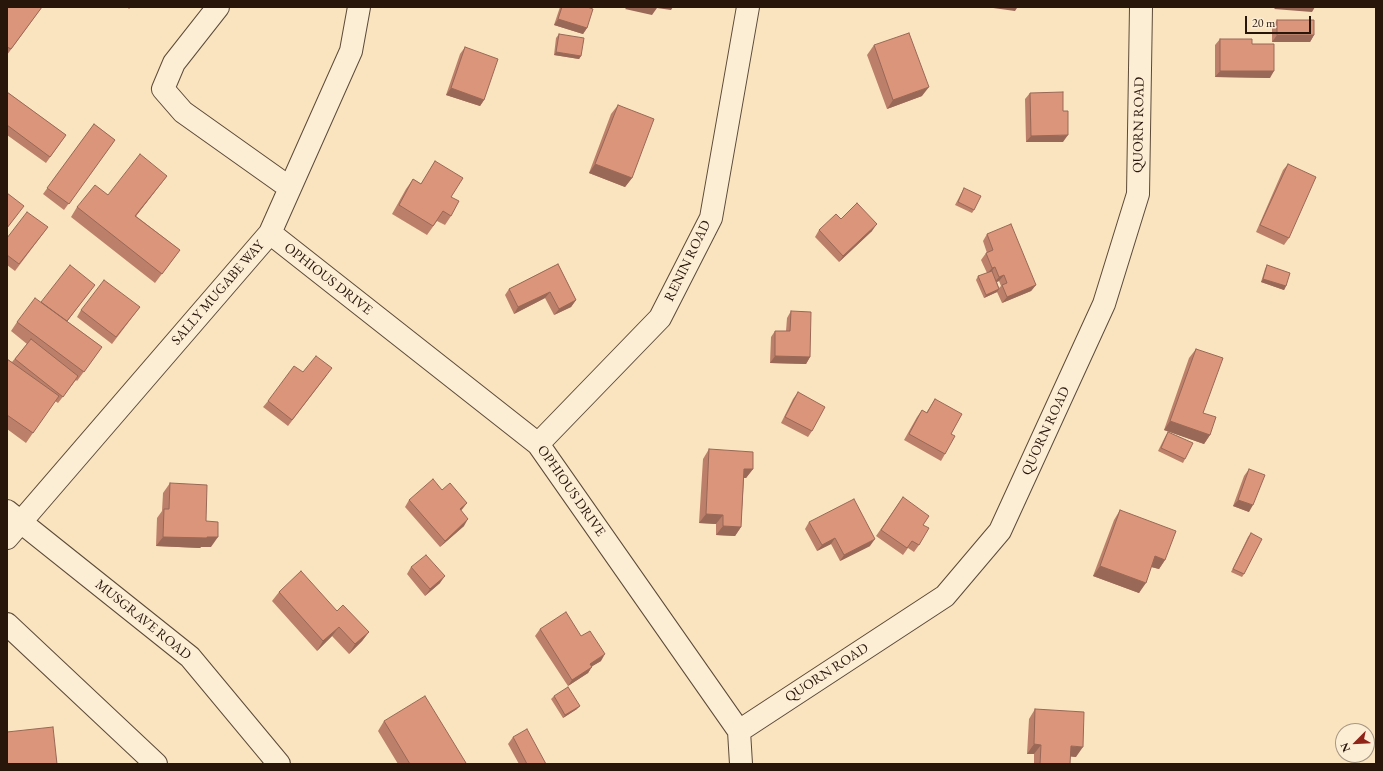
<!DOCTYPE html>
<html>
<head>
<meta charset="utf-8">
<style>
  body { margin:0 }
  #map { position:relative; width:1383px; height:771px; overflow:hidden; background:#fae4bf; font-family:"EB Garamond",serif }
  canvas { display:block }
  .frame { position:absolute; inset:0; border:8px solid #28160b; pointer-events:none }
  .north { position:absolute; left:1335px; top:723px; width:40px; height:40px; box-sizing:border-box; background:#fcedd5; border:1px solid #a79784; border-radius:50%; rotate:246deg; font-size:11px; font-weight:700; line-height:16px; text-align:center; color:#28160b }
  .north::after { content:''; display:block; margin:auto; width:14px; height:18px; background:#8f2418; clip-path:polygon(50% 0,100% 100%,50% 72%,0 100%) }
  .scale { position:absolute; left:1245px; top:16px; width:66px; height:18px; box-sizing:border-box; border:2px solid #28160b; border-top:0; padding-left:5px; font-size:12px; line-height:14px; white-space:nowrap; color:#28160b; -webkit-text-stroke:3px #fcedd5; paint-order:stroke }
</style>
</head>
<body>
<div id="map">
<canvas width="1383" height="771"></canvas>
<div class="frame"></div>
<div class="north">N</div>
<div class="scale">20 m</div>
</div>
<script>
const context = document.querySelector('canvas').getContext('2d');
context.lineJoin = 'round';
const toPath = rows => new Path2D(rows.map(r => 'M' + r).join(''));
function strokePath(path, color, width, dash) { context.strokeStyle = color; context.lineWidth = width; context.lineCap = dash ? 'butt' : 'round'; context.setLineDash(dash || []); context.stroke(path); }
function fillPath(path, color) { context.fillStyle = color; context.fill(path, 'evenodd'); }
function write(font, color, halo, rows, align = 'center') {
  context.font = font + ' "EB Garamond",serif'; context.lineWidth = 3; context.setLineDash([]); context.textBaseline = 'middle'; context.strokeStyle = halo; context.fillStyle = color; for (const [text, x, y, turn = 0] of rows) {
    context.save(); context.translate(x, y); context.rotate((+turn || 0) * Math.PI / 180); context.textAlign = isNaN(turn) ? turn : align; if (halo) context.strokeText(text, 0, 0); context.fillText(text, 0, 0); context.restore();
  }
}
const minor = toPath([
  [218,7,174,63,163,89,183,112,290,188],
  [270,233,538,444,739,731,741,764],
  [538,444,660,318,711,218,748,7],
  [7,511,190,657,279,764],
  [7,538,270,233,351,51,359,7],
  [7,624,156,764],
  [739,731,945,596,1000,531,1104,304,1138,194,1141,7]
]);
const wall = toPath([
  [7,7,42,7,7,55],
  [127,7,131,7,129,9],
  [560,7,587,7,587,28,583,34,554,25],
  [1277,20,1314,35,1310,42,1272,42,1272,27],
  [559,34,581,56,579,59,554,55,556,38],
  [1220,39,1270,78,1215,77,1215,45],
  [874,45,922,96,887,109,867,55],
  [465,47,484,100,480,106,446,95,460,54],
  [7,92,66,135,46,163,7,135],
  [1030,93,1063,142,1026,142,1025,99],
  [618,105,632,178,625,187,589,173,611,114],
  [94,124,115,140,64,210,43,194],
  [435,161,451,197,451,216,445,225,437,221,427,235,392,214,406,189,413,179,421,184],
  [1288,164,1289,238,1284,245,1256,232,1283,170],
  [167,176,136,216,180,250,155,283,71,217,77,207,108,195],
  [964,188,974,210,972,213,955,205],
  [841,219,872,231,839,262,815,237,819,230],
  [48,227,15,271,7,265,7,238],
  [987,234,1036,285,1031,291,1002,303,997,292,984,298,976,280,978,276,987,273,981,260,986,253,987,253,983,241],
  [999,281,1001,286,999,288,997,282],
  [558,264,576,300,571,307,554,315,545,298,514,314,505,295,509,289],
  [1267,265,1286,286,1284,290,1261,282,1265,269],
  [90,291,67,321,102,347,77,381,76,380,58,403,55,401,26,443,7,429,7,359,12,362,27,344,11,331,17,322,41,302],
  [140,307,112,344,77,317,81,310],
  [791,311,810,357,806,364,770,363,771,337,775,331,786,331,787,318],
  [1196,349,1203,413,1210,435,1204,444,1164,430,1189,358],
  [303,372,327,375,288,426,263,407,268,401],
  [798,392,812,431,808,437,781,423,793,399],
  [935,399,951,434,945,454,941,461,904,440,917,417,922,410,926,413],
  [1168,432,1185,459,1183,463,1158,451,1166,435],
  [709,449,753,469,746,478,744,478,741,527,735,536,716,535,716,524,699,523,703,459],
  [1249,469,1249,512,1233,506,1244,476],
  [170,483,206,521,211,547,201,547,200,548,156,546,157,518,162,511,163,493],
  [442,490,467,503,461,511,464,526,440,547,405,507,409,500],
  [903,497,923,525,919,545,914,552,908,548,903,555,876,536],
  [1120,510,1165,560,1159,569,1151,567,1139,593,1093,576,1114,520],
  [809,522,870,546,840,561,831,544,817,551,805,529],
  [1251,533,1244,574,1242,577,1231,572,1248,537],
  [411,567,440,583,425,596,407,574],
  [279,592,337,611,369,632,362,641,349,654,332,636,317,651,272,601],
  [540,629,581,636,601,661,592,666,588,673,568,686,535,636],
  [554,696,577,709,563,718,551,699],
  [1035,709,1076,757,1070,756,1070,764,1034,764,1034,754,1027,754,1029,719],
  [384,721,466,763,465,764,398,764,378,731],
  [513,737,546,764,519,764,508,744]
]);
const shadedWall = toPath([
  [627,7,673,7,671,10,657,8,652,15,625,9],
  [986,7,1013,7,1017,8,1015,11],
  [1276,7,1315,7,1312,12,1274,9],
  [558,19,587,28,583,34,554,25],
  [1277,35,1314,35,1310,42,1272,42],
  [556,52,581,56,579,59,554,55],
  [1220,71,1274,71,1270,78,1215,77],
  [929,87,922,96,887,109,893,100],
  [451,88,484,100,480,106,446,95],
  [1068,135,1063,142,1026,142,1031,136],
  [595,164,632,178,625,187,589,173],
  [167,176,160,185,129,225,135,216],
  [877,224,872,231,839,262,843,256],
  [995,267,990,273,987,274,992,268],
  [1004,275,999,281,994,283,999,277],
  [1263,279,1286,286,1284,290,1261,282],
  [95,285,90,291,62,328,66,321],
  [1036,285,1031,291,1002,303,1007,297],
  [999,289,997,292,984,298,986,295],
  [550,292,545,298,514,314,518,307],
  [576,300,571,307,554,315,559,309],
  [775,356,810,357,806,364,770,363],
  [1170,421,1210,435,1204,444,1164,430],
  [744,469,753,469,746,478,738,478],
  [1238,500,1253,505,1249,512,1233,506],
  [467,503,462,509,455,516,460,509],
  [706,514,723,515,716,524,699,523],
  [468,519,464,526,440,547,445,541],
  [723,526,741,527,735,536,716,535],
  [163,537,218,537,211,547,201,547,200,548,156,546],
  [835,538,831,544,817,551,822,545],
  [875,539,870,546,840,561,844,555],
  [1155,556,1165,560,1159,569,1148,566],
  [1100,566,1146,583,1139,593,1093,576],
  [445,576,440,583,425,596,430,589],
  [339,627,332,636,317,651,323,641],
  [369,632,362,641,349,654,355,644],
  [605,654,601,661,586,670,590,664],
  [592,667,588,673,568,686,572,680],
  [580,706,577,709,563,718,565,715],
  [1034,744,1041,745,1034,754,1027,754],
  [1071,746,1083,747,1076,757,1064,756]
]);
const building = toPath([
  [7,7,42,7,11,49,7,47,7,7],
  [562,7,587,7,593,9,587,28,558,19,562,7],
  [1277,20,1314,20,1314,35,1277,35,1277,20],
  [909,33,929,87,893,100,874,45,909,33],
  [559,34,584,38,581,56,556,52,559,34],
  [1220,39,1252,39,1252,44,1274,44,1274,71,1220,71,1220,39],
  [465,47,498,59,484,100,451,88,465,47],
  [7,92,66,135,50,157,7,125,7,92],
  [1063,92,1063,111,1068,111,1068,135,1031,136,1030,93,1063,92],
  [618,105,654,119,632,178,595,164,618,105],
  [94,124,115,140,69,204,47,188,94,124],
  [140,154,167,176,135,216,180,250,162,274,77,207,95,185,108,195,140,154],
  [435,161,463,178,451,197,459,201,451,216,443,211,433,226,399,205,413,179,421,184,435,161],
  [1288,164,1316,177,1289,238,1260,225,1288,164],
  [964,188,981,196,974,210,958,202,964,188],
  [7,193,24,206,7,228,7,193],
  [857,203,877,224,843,256,819,230,836,214,841,219,857,203],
  [27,212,48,227,19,264,7,255,7,238,27,212],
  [1011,224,1036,285,1007,297,1002,285,1007,283,1004,275,999,277,995,267,992,268,986,253,993,250,987,234,1011,224],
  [558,264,576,300,559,309,550,292,518,307,509,289,558,264],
  [70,265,95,285,67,321,41,302,70,265],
  [1267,265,1290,273,1286,286,1263,279,1267,265],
  [992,271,999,289,986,295,978,276,992,271],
  [104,280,140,307,116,337,81,310,104,280],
  [35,298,102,347,84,372,17,322,35,298],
  [791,311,811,312,810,357,775,356,775,331,790,331,791,311],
  [31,339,78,376,63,397,15,359,31,339],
  [1196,349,1223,358,1203,413,1216,417,1210,435,1170,421,1196,349],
  [316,356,332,368,292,420,268,401,294,366,303,372,316,356],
  [7,359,59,396,33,433,7,415,7,359],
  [798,392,825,407,812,431,785,417,798,392],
  [935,399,962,414,951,434,955,436,945,454,909,434,922,410,927,413,935,399],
  [1168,432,1193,443,1185,459,1161,448,1168,432],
  [709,449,753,452,753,469,744,469,741,527,723,526,723,515,706,514,709,449],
  [1249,469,1265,475,1253,505,1238,500,1249,469],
  [433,479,442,490,450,483,467,503,460,509,468,519,445,541,409,500,433,479],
  [170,483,207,485,206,521,218,522,218,537,207,537,207,538,163,537,164,509,169,509,170,483],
  [903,497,929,516,923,525,929,528,919,545,912,541,907,548,881,530,903,497],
  [854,499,875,539,844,555,835,538,822,545,809,522,854,499],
  [1120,510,1176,531,1165,560,1155,556,1146,583,1100,566,1120,510],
  [1251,533,1262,539,1244,574,1233,569,1251,533],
  [426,555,445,576,430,589,411,567,426,555],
  [301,571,337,611,343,605,369,632,355,644,339,627,323,641,279,592,301,571],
  [566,612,581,636,590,631,605,654,590,664,592,667,572,680,540,629,566,612],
  [568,687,580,706,565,715,554,696,568,687],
  [425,696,466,763,464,764,410,764,384,721,425,696],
  [1035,709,1084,712,1083,747,1071,746,1070,764,1040,764,1041,745,1034,744,1035,709],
  [53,727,57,764,7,764,7,732,53,727],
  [527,729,546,764,527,764,513,737,527,729]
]);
const streetNames = [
  ["QUORN ROAD",1139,125,-89],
  ["RENIN ROAD",688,261,-64],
  ["OPHIOUS DRIVE",328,279,38],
  ["SALLY MUGABE WAY",218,293,-49],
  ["QUORN ROAD",1046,431,-65],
  ["OPHIOUS DRIVE",571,491,55],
  ["MUSGRAVE ROAD",143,620,39],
  ["QUORN ROAD",827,673,-33]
];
strokePath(minor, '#5c4a38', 24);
strokePath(minor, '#fcedd5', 22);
fillPath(wall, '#bc806a');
fillPath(shadedWall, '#996856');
fillPath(building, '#db957b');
strokePath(building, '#996856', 1);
write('14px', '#28160b', '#fcedd5', streetNames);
</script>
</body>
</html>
